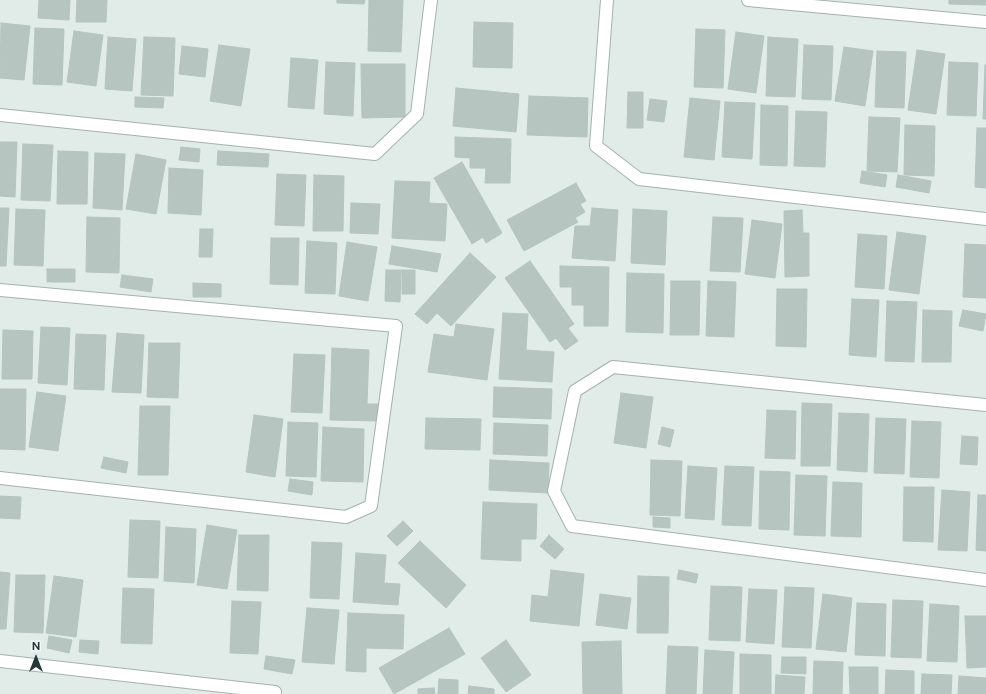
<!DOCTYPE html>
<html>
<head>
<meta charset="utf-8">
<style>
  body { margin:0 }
  #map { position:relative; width:986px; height:694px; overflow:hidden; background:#e1ebe8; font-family:"Public Sans",sans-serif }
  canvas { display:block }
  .north { position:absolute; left:16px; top:638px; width:40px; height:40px; -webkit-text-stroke:3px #f2f8f6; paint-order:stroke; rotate:0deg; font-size:11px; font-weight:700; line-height:16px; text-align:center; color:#233a38 }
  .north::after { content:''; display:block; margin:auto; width:14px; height:18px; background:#233a38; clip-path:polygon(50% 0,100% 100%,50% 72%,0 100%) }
</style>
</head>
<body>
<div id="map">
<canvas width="986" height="694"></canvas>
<div class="north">N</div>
</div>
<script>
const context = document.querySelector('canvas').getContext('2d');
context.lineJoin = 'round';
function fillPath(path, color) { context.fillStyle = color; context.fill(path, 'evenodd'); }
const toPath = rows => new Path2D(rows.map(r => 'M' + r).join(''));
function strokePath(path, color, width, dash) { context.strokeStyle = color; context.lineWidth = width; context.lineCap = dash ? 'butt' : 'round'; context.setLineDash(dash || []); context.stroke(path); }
const building = toPath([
  [39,0,70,0,69,20,38,18,39,0],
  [77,0,107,0,106,22,76,22,77,0],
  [337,0,365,0,364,4,337,3,337,0],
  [369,0,403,0,401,52,368,51,369,0],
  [949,0,986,0,986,5,949,4,949,0],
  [474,22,513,23,512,68,473,67,474,22],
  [1,23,30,26,24,80,0,78,1,23],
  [35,28,64,29,62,85,33,84,35,28],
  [696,29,725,30,723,88,694,87,696,29],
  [74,31,103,35,96,86,67,82,74,31],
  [736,32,764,36,756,93,728,89,736,32],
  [108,37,136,39,132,91,105,89,108,37],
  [144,37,175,38,173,96,141,95,144,37],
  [768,37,798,39,795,97,766,96,768,37],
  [219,45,250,49,241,106,210,101,219,45],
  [804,45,833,46,831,100,802,99,804,45],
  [182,46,208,49,205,77,179,74,182,46],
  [844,47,873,51,865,106,835,101,844,47],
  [917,50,945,54,936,114,908,110,917,50],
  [877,51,906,52,904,108,875,107,877,51],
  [291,58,318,60,314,109,288,107,291,58],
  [326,62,355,63,353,116,324,114,326,62],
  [949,62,978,63,976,116,947,115,949,62],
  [361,64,405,64,405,117,362,118,361,64],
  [985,65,986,65,986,119,983,119,985,65],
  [456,88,519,94,516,132,453,126,456,88],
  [628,92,643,92,643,128,627,128,628,92],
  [529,96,588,98,587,137,527,135,529,96],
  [135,97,164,98,163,108,135,107,135,97],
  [690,98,720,101,714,160,684,157,690,98],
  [650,99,667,101,664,122,647,120,650,99],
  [725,102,755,103,752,159,722,157,725,102],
  [761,105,788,106,787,166,760,165,761,105],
  [796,111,827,112,825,167,794,166,796,111],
  [869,117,900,118,897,172,867,171,869,117],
  [905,125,935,126,934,176,904,175,905,125],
  [977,128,986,128,986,188,975,187,977,128],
  [455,137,511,139,510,183,485,183,486,168,470,168,470,158,455,157,455,137],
  [0,142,17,142,15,197,0,196,0,142],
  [23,144,53,145,50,201,21,200,23,144],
  [181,147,200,149,199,162,179,160,181,147],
  [58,151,88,152,87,204,57,204,58,151],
  [218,151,269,154,268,167,217,165,218,151],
  [95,153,125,154,122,210,93,208,95,153],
  [136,154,166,160,156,214,126,209,136,154],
  [462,162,502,233,486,243,483,237,472,244,434,178,462,162],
  [169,168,203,170,201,215,168,213,169,168],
  [862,171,887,175,885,187,860,183,862,171],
  [277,174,306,175,304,226,275,225,277,174],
  [314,175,344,176,343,231,313,231,314,175],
  [898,175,931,181,929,193,896,187,898,175],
  [395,181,430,182,429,203,447,204,445,241,392,238,395,181],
  [576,183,586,201,580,204,585,212,575,218,578,222,524,251,507,220,576,183],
  [351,203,380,204,378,234,350,233,351,203],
  [0,208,9,208,6,266,0,266,0,208],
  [592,208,618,210,615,261,572,258,575,226,590,226,592,208],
  [16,209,45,210,43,266,14,265,16,209],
  [633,209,667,211,665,265,631,263,633,209],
  [802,210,803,233,809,233,809,276,785,277,784,211,802,210],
  [87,217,120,218,119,273,86,272,87,217],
  [713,217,743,218,740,272,710,271,713,217],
  [752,220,782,224,775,278,745,274,752,220],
  [200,229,213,229,212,257,199,257,200,229],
  [897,232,926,236,919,294,889,290,897,232],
  [858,234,887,236,884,289,855,287,858,234],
  [271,238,299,238,298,285,270,284,271,238],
  [307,241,337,243,335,294,305,293,307,241],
  [347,242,377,247,368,301,339,296,347,242],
  [965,244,986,245,986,298,963,297,965,244],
  [392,246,441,254,437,272,389,264,392,246],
  [470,253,496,277,451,326,437,313,427,324,415,314,470,253],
  [530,261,574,324,568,328,578,341,565,350,556,338,550,342,505,278,530,261],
  [560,266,609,267,608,326,584,326,584,305,572,305,572,287,560,287,560,266],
  [47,269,75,269,75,282,47,282,47,269],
  [386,270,401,270,400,302,385,301,386,270],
  [402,270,415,270,415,294,402,294,402,270],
  [627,273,664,274,663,333,626,332,627,273],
  [122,275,153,279,151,292,120,287,122,275],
  [671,281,700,281,699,335,670,335,671,281],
  [708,281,736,282,734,337,706,336,708,281],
  [193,283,221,284,221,297,193,297,193,283],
  [777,289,807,289,806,347,776,346,777,289],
  [852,299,879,300,876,357,849,355,852,299],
  [887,301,917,302,914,362,885,361,887,301],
  [923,310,952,311,951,362,922,362,923,310],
  [963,310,986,314,983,331,959,326,963,310],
  [503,313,528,314,526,350,554,352,552,382,499,379,503,313],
  [456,324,494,329,487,380,428,372,434,334,454,337,456,324],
  [41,327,70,328,67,385,38,383,41,327],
  [3,330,33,331,32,379,2,379,3,330],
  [117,333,144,335,141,393,112,392,117,333],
  [76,334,106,335,104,390,74,389,76,334],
  [149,343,180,343,178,398,147,397,149,343],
  [332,348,369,350,367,404,378,404,377,421,330,420,332,348],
  [294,354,325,355,322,413,291,412,294,354],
  [494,387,552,389,551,419,493,417,494,387],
  [0,389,26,389,25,450,0,449,0,389],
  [37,392,66,396,58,451,29,447,37,392],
  [621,393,653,397,646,448,614,443,621,393],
  [802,403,832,404,830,466,801,466,802,403],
  [140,406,170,406,168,475,138,475,140,406],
  [767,410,796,411,795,459,765,458,767,410],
  [839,413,869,414,867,472,837,470,839,413],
  [254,415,283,419,275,477,246,472,254,415],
  [426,418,481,419,480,450,425,449,426,418],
  [876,418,906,419,904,474,874,473,876,418],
  [912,421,941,422,939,478,910,477,912,421],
  [288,422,318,423,316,477,286,476,288,422],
  [494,423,548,425,547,456,493,454,494,423],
  [323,427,364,429,363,482,321,481,323,427],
  [662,427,674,430,670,447,658,444,662,427],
  [962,436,978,437,977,465,960,464,962,436],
  [104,457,128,462,126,473,101,468,104,457],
  [490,460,549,463,548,493,489,490,490,460],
  [651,460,682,461,680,516,650,515,651,460],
  [688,466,717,468,714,520,685,518,688,466],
  [725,466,754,467,751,526,722,525,725,466],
  [760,471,790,472,789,530,759,529,760,471],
  [796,475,827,476,825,536,794,535,796,475],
  [290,479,313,482,312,495,288,491,290,479],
  [833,482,862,483,861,537,831,536,833,482],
  [904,487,934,487,933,542,903,541,904,487],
  [942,490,970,492,967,551,938,550,942,490],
  [978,495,986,495,986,551,976,550,978,495],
  [0,496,21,497,20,519,0,518,0,496],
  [483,502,537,504,536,539,521,539,521,561,481,559,483,502],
  [653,517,670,518,670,528,653,527,653,517],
  [130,520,160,521,158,578,128,577,130,520],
  [403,521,413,531,397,546,387,536,403,521],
  [207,525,237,530,227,589,197,585,207,525],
  [166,527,196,529,194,583,164,581,166,527],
  [239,535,269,535,268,591,237,590,239,535],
  [549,535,564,549,555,559,540,546,549,535],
  [420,541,466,585,446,608,398,563,420,541],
  [312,542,342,543,339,599,310,598,312,542],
  [356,553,386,555,384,583,400,584,398,605,353,602,356,553],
  [551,570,584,574,579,626,530,621,532,595,548,597,551,570],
  [679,570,698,574,696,583,677,579,679,570],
  [0,572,10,573,6,629,0,629,0,572],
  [16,575,45,575,43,633,14,632,16,575],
  [54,576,83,580,76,637,46,633,54,576],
  [638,576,669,577,668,633,637,633,638,576],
  [711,586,742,587,740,641,709,640,711,586],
  [785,587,814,588,811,648,782,647,785,587],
  [123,588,154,589,152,644,121,643,123,588],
  [749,589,777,590,774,644,746,642,749,589],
  [600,594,631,598,627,629,596,625,600,594],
  [823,594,852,598,846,652,816,649,823,594],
  [893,600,923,601,921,658,891,657,893,600],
  [232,601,261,602,258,654,230,653,232,601],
  [857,603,886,604,885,656,855,655,857,603],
  [930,604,959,606,957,662,927,661,930,604],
  [307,608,339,610,334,664,302,662,307,608],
  [348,613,404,615,403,649,366,648,366,672,346,671,348,613],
  [965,616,986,616,986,667,967,668,965,616],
  [449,628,465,654,394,694,379,668,449,628],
  [49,636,72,640,69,653,47,648,49,636],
  [80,640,99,641,98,654,79,652,80,640],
  [506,640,531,675,506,692,481,658,506,640],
  [621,641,622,694,583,694,582,642,621,641],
  [668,646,698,647,696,694,666,694,668,646],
  [705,650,734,652,732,694,703,694,705,650],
  [740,654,771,655,771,694,740,694,740,654],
  [266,656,295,660,292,674,264,669,266,656],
  [782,657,806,657,806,674,781,673,782,657],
  [814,661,843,662,842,694,813,694,814,661],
  [849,667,878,667,878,694,850,694,849,667],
  [886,670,914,671,914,694,885,694,886,670],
  [922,674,952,675,951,694,921,694,922,674],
  [776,675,805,677,804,694,775,694,776,675],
  [959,676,986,678,986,694,958,694,959,676],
  [439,679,458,680,458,694,438,694,439,679],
  [469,686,494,689,494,694,468,694,469,686],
  [434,688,435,694,418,694,418,689,434,688]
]);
const minor = toPath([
  [607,0,596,146,639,179,986,219],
  [748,0,986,22],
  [0,115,375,154,417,114,431,0],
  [0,290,396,326,371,506,346,517,0,478],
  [986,405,613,367,575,391,554,491,572,526,986,580],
  [0,661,275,692]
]);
fillPath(building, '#b7c5c1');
strokePath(building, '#b4c4c0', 1);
strokePath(minor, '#a4b2b0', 14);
strokePath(minor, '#fff', 12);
</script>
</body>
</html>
